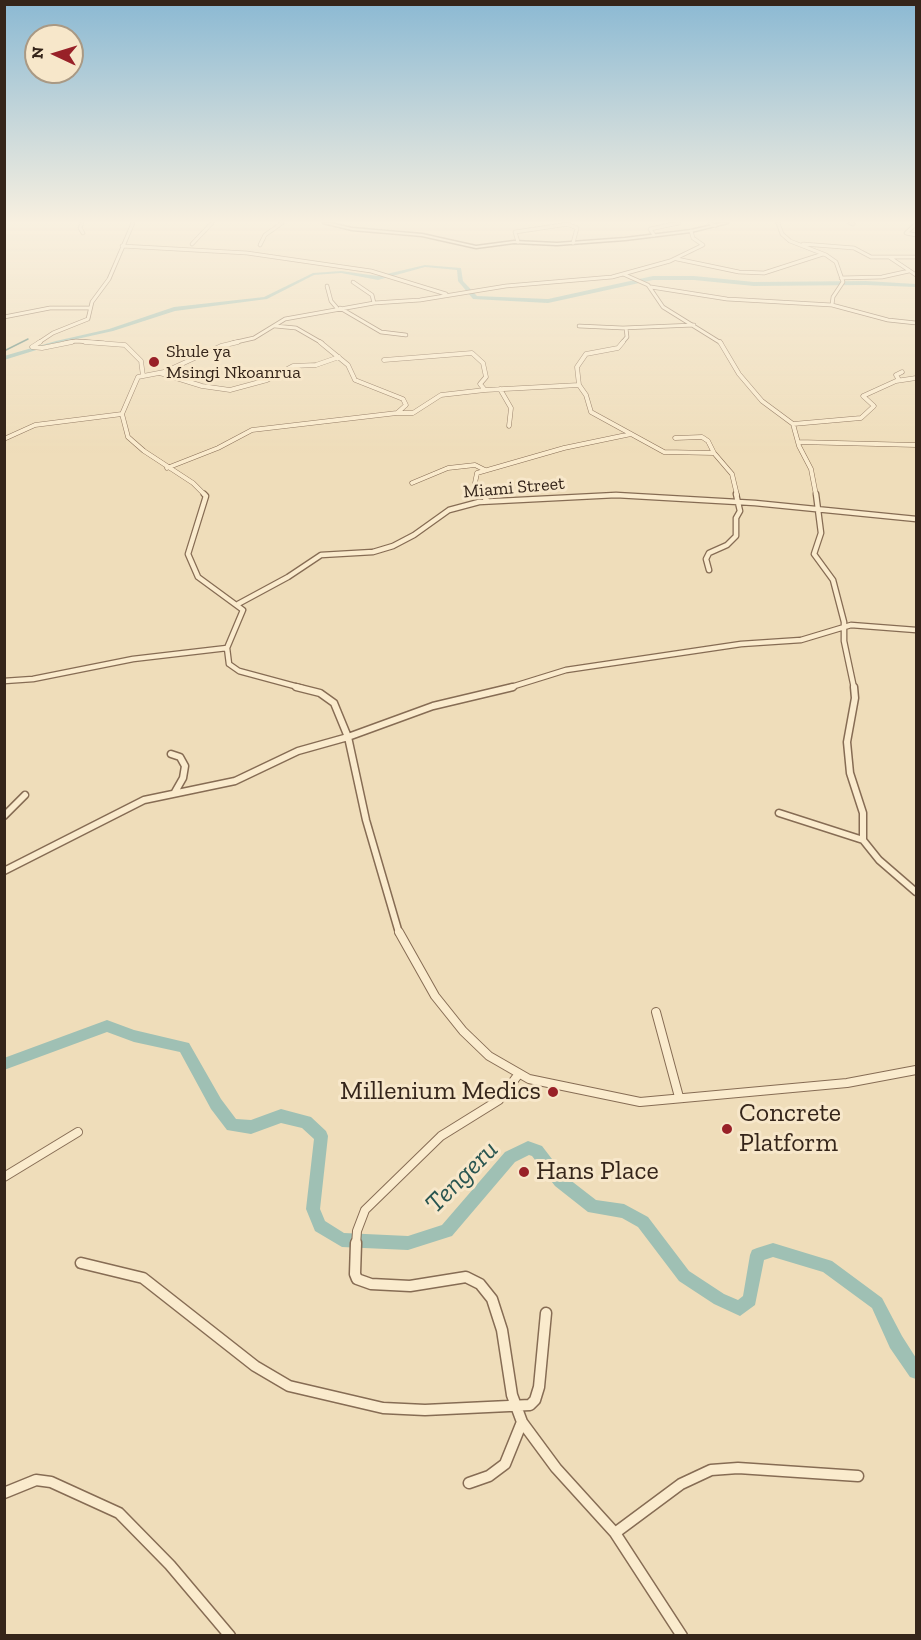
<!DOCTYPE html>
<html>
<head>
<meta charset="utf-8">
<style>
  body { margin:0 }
  #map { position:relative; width:921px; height:1640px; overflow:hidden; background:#efddba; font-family:"Zilla Slab",serif }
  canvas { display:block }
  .frame { position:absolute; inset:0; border:6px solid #35251a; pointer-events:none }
  .north { position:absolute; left:24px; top:24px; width:60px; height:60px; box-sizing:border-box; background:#f7e7ca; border:2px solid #a99984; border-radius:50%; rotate:274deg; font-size:16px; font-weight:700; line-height:24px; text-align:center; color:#35251a }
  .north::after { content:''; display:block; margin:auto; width:21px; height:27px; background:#982128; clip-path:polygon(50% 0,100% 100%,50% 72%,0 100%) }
</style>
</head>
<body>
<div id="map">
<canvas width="921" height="1640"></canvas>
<div class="frame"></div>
<div class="north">N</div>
</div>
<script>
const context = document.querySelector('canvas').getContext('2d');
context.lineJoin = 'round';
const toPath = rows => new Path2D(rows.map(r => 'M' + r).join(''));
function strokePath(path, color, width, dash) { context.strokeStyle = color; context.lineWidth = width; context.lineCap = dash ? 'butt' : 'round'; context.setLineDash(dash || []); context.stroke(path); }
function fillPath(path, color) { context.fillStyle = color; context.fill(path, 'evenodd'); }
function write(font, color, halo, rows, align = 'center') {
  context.font = font + ' "Zilla Slab",serif'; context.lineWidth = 6; context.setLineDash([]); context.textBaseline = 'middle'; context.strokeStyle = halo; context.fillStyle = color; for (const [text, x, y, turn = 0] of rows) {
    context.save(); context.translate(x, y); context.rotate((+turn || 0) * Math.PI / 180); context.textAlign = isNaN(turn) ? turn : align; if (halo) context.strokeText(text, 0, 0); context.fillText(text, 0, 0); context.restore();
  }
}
const stream = toPath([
  [4,351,28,339]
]);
const river = toPath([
  [425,265,461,268,463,281,477,296,548,299,653,276,694,276,754,282,866,281,916,284,916,287,866,285,754,286,694,280,653,280,548,303,473,299,458,281,457,270,425,267,378,280,341,273,314,275,267,299,175,311,113,331,59,343,4,360,4,356,56,341,109,329,174,307,264,297,313,273,341,271,378,276,425,265],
  [107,1020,134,1030,189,1043,221,1099,236,1119,251,1120,281,1109,311,1117,326,1131,328,1136,320,1209,325,1221,344,1233,408,1236,442,1225,505,1152,528,1141,542,1146,565,1176,596,1200,624,1204,648,1217,689,1271,724,1294,738,1300,743,1296,750,1255,752,1250,757,1248,773,1243,832,1261,882,1298,902,1336,916,1358,916,1379,910,1377,890,1348,872,1308,823,1272,773,1257,764,1260,755,1305,740,1316,714,1304,679,1281,638,1227,622,1218,588,1212,555,1186,532,1156,529,1155,515,1162,452,1236,408,1250,342,1247,315,1231,306,1209,314,1139,302,1128,281,1123,251,1134,227,1130,211,1109,180,1052,134,1042,107,1032,4,1070,4,1058,107,1020]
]);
const streetFar5 = toPath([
  [82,223,80,228,83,233],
  [710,223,715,226],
  [778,223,782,234,790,241,826,255,836,262,843,282,833,297,832,305],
  [850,223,853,224],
  [566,224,577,228,573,243],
  [916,224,906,233,916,235],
  [654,235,650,229,679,223],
  [518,242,515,232,569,224],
  [192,244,212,223],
  [803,244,854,248,871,257,916,257],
  [260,245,265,235,282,223],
  [122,246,247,253,371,271,446,294],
  [889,257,916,275],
  [677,259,739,272,764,273,823,254],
  [623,274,648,285,663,307,721,343],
  [841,278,882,277,909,271],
  [353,282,372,295,374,303],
  [327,286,331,301,337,308],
  [651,287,727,299,832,305,888,320,916,323],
  [340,308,381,332,406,335],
  [4,317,50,308,90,308],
  [275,326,296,328,322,343],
  [579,326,623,328,694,325],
  [38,343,53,333,88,319,92,302,109,279,133,223],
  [65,343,76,341,104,343],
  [232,343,254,338,285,319,374,303,420,300,506,286,612,277,670,261,703,245,693,238,691,231],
  [622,343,627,337,626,328]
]);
const streetFar4 = toPath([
  [40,342,32,347,42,348,72,342],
  [85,342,125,345,141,361,143,376],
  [623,342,618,348,586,354,577,367,579,385,586,395,591,412,664,452,714,453,732,474,737,495],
  [720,342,739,374,762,401,793,424,799,446,811,469,816,495],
  [384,360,472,353,483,363,486,377,480,384,485,390,579,385],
  [160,373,202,386,230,390,267,380,293,366,316,365,339,357],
  [899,380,896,375,902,372],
  [500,389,511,408,509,426],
  [398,413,413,413,441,395,485,390],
  [793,424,861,418,874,406,863,396,896,381,916,378],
  [675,438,702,437,708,441,714,453],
  [4,439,35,425,122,414],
  [798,442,916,445],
  [167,468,218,448,252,430,397,413,406,405,403,399,355,380,348,365,320,342],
  [412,483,448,468,475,465,485,470],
  [205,495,193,483,144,451,128,437,122,414,138,377,164,372,221,346,238,342],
  [483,495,475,483,477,473,564,448,631,434],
  [611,495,617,495]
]);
const streetFar3 = toPath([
  [204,494,206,496,188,554,198,577,243,610,227,648,229,664,239,671,302,688],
  [482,494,487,501],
  [816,494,821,533,814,554,833,580,844,622,844,641,854,688],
  [709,570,706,559,709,553,727,545,736,536,736,518,740,511,736,494],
  [238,604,288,577,321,555,373,552,393,546,414,535,449,510,479,502,616,495,755,503,916,519],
  [4,681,33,679,133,659,227,648],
  [508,688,566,670,741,644,801,640,851,625,916,630]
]);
const streetFar2 = toPath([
  [296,687,320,693,334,703,348,737,366,820,399,933],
  [854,687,855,698,847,742,850,773,863,813,863,840,879,860,916,892],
  [171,754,180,757,185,766,183,778,175,792],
  [779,813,863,840],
  [4,816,25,795],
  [4,871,144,800,235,781,298,751,348,737,433,706,513,687]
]);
const streetFar1 = toPath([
  [399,932,435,996,463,1031,489,1056,529,1079,640,1102,847,1083,916,1070],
  [656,1012,679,1097],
  [4,1177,78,1132],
  [356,1245,357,1231,365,1210,441,1136,499,1100,518,1075]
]);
const street = toPath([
  [356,1243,355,1274,357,1279,371,1284,410,1286,466,1277,480,1284,492,1299,502,1330,512,1395,522,1422,556,1468,615,1533,682,1636],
  [81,1263,143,1278,255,1366,289,1386,383,1408,425,1410,530,1405,535,1400,539,1387,546,1313],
  [469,1483,489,1476,505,1464,522,1422],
  [4,1493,36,1480,51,1482,119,1513,170,1565,230,1636],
  [615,1533,681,1484,711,1470,738,1468,858,1476]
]);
const secondary = toPath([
  [323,223,330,223,352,228,422,234,476,246,514,241,557,243,625,238,691,230,721,223,728,223,691,232,625,240,557,245,514,243,476,248,422,236,352,230,323,223]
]);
const markers = [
  [154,362,6,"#982128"],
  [553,1092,6,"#982128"],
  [727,1129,6,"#982128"],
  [524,1172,6,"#982128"]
];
const farPoinames = [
  ["Shule ya",166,352],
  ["Msingi Nkoanrua",166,373]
];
const farStreetnames = [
  ["Miami Street",514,488,-5]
];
const nearPoinames = [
  ["Millenium Medics",541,1092,"right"],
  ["Concrete",739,1114],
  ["Platform",739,1144],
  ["Hans Place",536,1172]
];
const nearWaternames = [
  ["Tengeru",462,1177,-45]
];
strokePath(stream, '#668d81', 1.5);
fillPath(river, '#9fc0b4');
strokePath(streetFar5, '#866c54', 4.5);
strokePath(streetFar4, '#866c54', 5);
strokePath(streetFar3, '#866c54', 7);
strokePath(streetFar2, '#866c54', 9);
strokePath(streetFar1, '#866c54', 10);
strokePath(street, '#866c54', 13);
strokePath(secondary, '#684d37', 3);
strokePath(streetFar5, '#faebcd', 3);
strokePath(streetFar4, '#faebcd', 4);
strokePath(streetFar3, '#faebcd', 4.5);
strokePath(streetFar2, '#faebcd', 6);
strokePath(streetFar1, '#faebcd', 8);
strokePath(street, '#faebcd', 10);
fillPath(secondary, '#faebcd');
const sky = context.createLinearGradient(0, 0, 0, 453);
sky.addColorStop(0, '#8bb9d3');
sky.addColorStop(0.49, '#f8f0e0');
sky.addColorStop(1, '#f8f0e000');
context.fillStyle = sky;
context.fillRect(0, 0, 921, 453);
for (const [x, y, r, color] of markers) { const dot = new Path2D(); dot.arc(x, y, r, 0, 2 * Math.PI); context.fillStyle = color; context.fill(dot); strokePath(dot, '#f7e7ca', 2); }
write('18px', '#35251a', '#f7e7ca', farPoinames, 'left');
write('18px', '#35251a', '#f7e7ca', farStreetnames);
write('26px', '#35251a', '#f7e7ca', nearPoinames, 'left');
write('italic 27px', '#285550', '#f7e7ca', nearWaternames);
</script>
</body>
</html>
